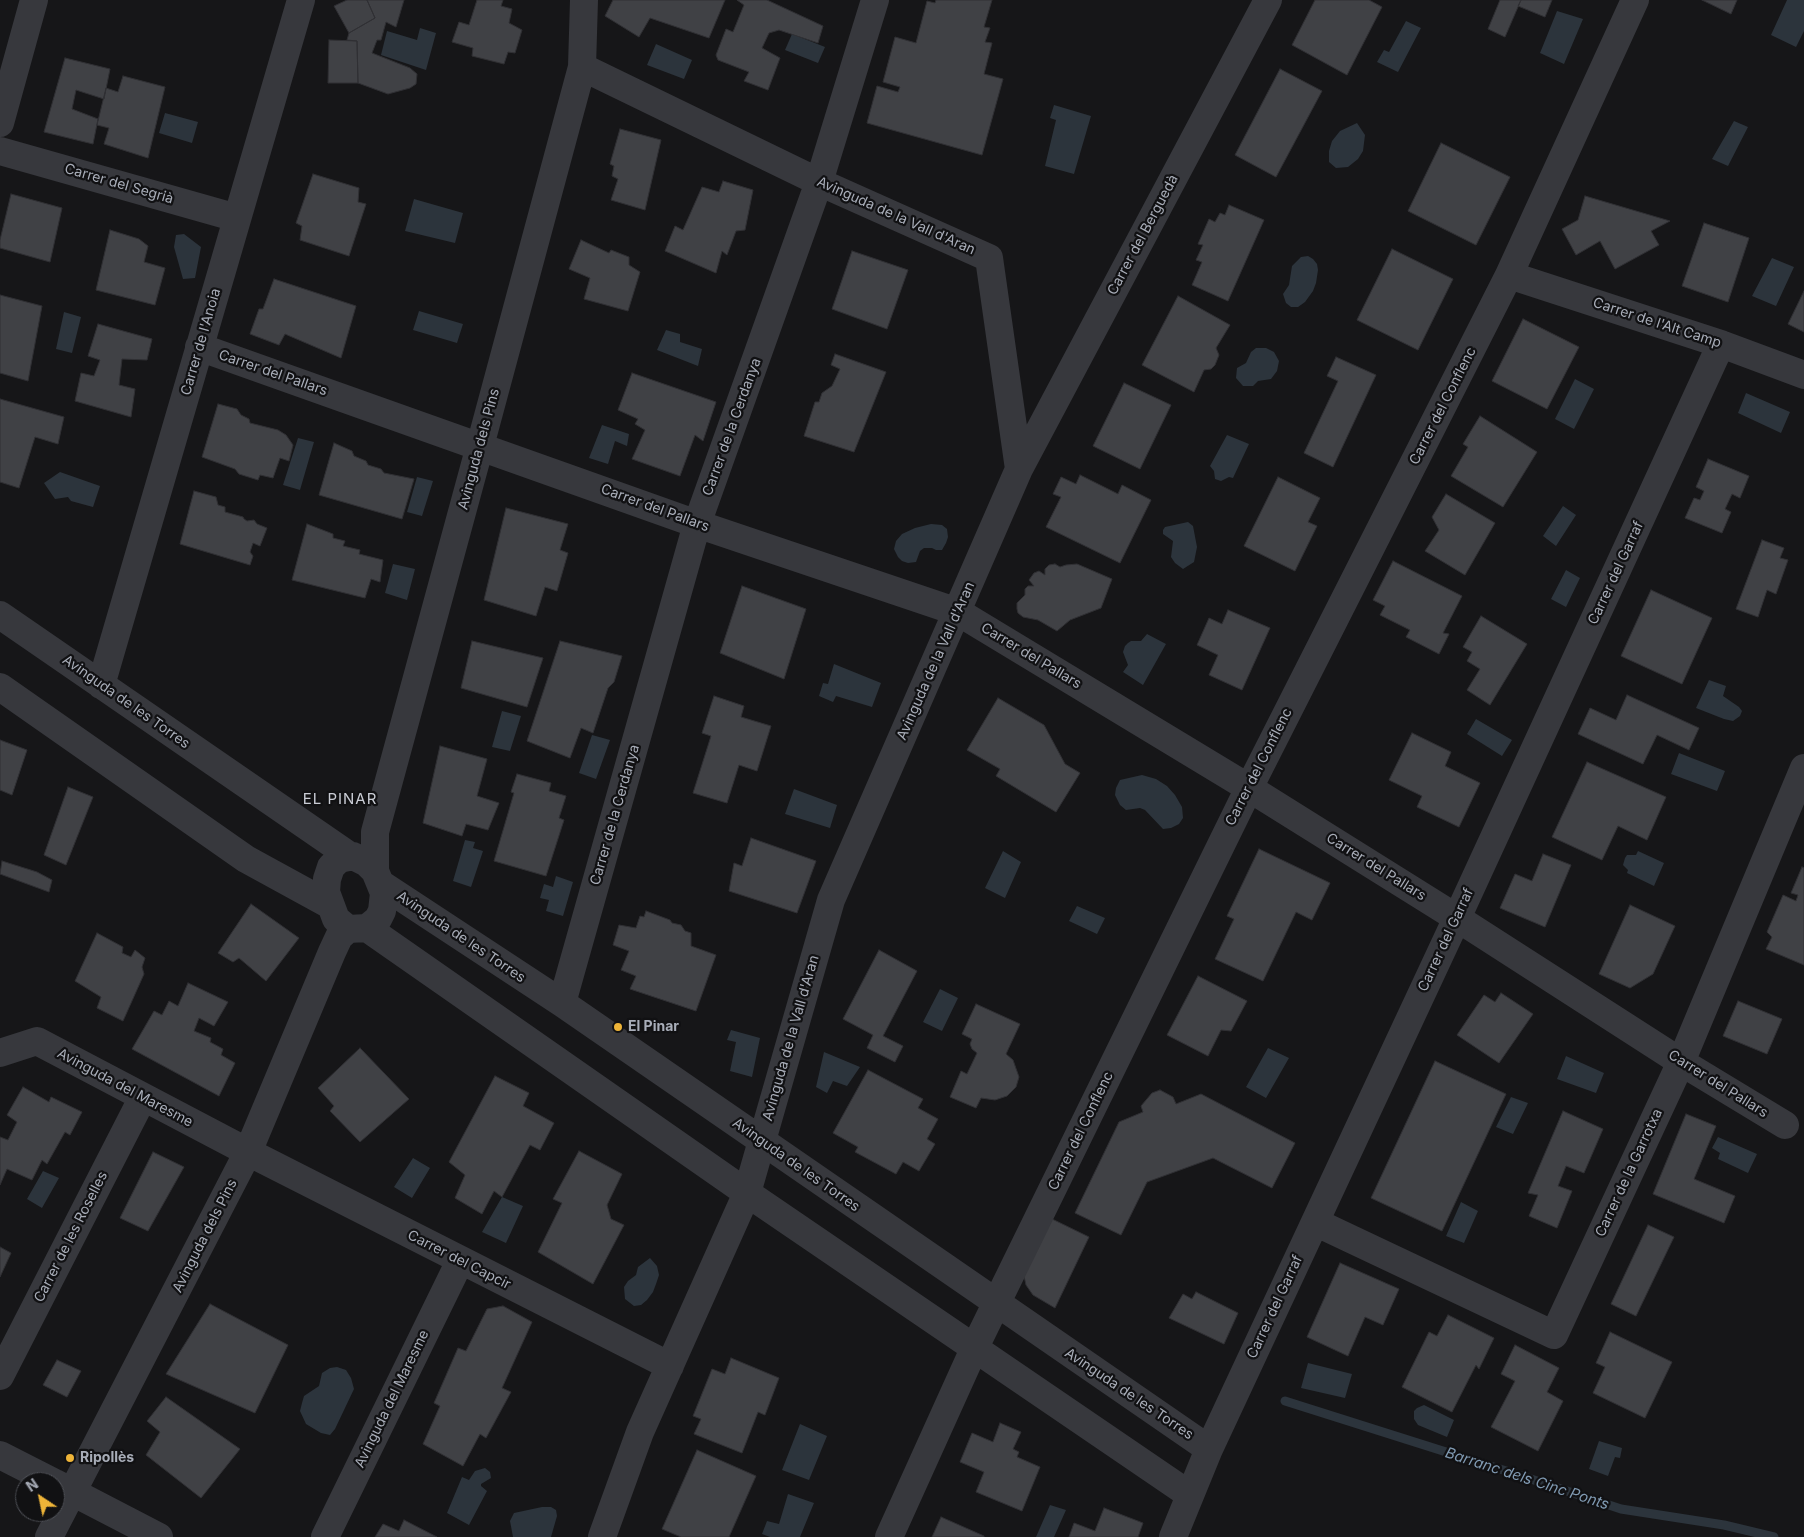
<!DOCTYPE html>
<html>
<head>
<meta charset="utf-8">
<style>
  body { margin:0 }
  #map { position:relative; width:1804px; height:1537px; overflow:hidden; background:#161618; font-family:Inter,sans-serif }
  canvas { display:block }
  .north { position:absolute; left:15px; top:1472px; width:50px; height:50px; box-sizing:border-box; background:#111113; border:1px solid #4d4f55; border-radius:50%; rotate:326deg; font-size:14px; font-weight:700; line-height:20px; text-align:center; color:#a8adb8 }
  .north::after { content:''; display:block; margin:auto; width:18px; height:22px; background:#eeb438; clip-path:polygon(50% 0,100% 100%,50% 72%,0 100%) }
</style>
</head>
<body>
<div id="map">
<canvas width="1804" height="1537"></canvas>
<div class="north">N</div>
</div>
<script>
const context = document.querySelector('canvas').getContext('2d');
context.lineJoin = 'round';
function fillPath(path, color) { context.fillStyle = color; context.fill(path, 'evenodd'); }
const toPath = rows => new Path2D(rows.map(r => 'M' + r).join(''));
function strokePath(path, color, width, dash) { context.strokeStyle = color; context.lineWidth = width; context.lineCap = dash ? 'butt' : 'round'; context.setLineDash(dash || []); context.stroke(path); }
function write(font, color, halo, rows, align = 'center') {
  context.font = font + ' Inter,sans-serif'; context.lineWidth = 4.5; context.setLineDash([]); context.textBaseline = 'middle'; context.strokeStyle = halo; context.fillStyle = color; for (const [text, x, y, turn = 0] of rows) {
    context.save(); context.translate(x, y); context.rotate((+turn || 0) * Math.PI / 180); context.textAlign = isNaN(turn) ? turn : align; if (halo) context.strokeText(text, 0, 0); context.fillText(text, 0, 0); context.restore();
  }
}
const water = toPath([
  [1787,0,1804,0,1804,31,1796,47,1771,35],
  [1557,11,1583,19,1564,64,1540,53],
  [1406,21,1421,28,1398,72,1377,62,1384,50,1389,52],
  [420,28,436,33,426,70,381,55,387,31,417,40],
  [792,34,825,47,818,63,785,50],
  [656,44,692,60,684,79,647,65],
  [1054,105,1091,116,1074,174,1045,166,1056,120,1050,118],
  [165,113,198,122,192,143,159,133],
  [1734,121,1748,127,1728,166,1712,159],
  [1357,123,1365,135,1363,151,1358,159,1348,167,1336,168,1329,162,1329,151,1332,141,1340,131],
  [414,199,463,213,455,243,405,231],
  [184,234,201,247,195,278,183,279,174,247,176,235],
  [1308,256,1313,259,1317,264,1318,270,1316,283,1313,291,1305,302,1298,307,1291,307,1286,303,1283,294,1289,285,1292,266,1301,257],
  [1772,258,1794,267,1776,306,1752,296],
  [419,311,463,324,457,343,413,330],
  [64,312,81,317,72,353,56,349],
  [666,330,680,334,680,342,702,349,698,366,657,350],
  [1256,348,1266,348,1274,352,1279,361,1277,371,1271,379,1258,381,1253,386,1243,386,1236,378,1237,368,1246,363,1251,352],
  [1575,379,1594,389,1574,429,1555,419],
  [1746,393,1790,412,1781,433,1738,413],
  [602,425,629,434,627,446,615,441,608,464,589,458],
  [1227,435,1249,444,1233,478,1229,477,1221,481,1215,479,1214,471,1210,466],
  [298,438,314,442,300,490,283,485],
  [60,472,100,486,93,507,71,501,68,497,55,499,44,483],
  [417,477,433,481,422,516,407,512],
  [1563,506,1576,515,1556,546,1543,536],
  [1188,522,1193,526,1197,547,1194,562,1183,569,1175,563,1171,557,1173,541,1163,534,1163,530,1165,527],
  [931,524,942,525,947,529,948,537,946,543,942,550,936,550,932,548,924,548,920,551,916,562,908,563,902,561,898,557,894,549,896,541,902,534,915,528],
  [393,564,415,569,407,600,385,593],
  [1566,570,1580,578,1566,607,1551,599],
  [1147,634,1166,644,1143,685,1123,672,1128,665,1123,652,1125,646,1128,643,1131,641,1141,641],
  [834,664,881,683,872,707,836,696,833,702,819,696,823,683,828,684],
  [1709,680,1726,686,1723,696,1739,707,1742,711,1740,716,1733,721,1724,719,1696,708],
  [502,711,521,716,510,751,492,747],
  [1476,719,1512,740,1502,756,1467,734],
  [592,735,610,740,596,779,579,773],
  [1679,753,1725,771,1717,791,1671,774],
  [1142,775,1156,779,1167,786,1175,795,1182,807,1183,818,1179,824,1171,828,1163,829,1145,810,1140,808,1126,810,1120,805,1115,795,1116,788,1120,780],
  [794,789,837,805,830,828,785,814],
  [465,840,475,842,473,848,483,851,471,887,453,881],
  [1003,851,1021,862,1005,898,985,888],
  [1638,851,1664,863,1654,886,1627,873,1628,870,1623,865,1625,858,1627,855,1636,855],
  [556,876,573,882,563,916,546,911,549,900,540,898,544,884,553,887],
  [1077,906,1105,918,1097,934,1069,921],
  [940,989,958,998,942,1031,923,1022],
  [731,1030,760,1038,752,1077,730,1071,736,1042,727,1040],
  [1268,1048,1289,1058,1266,1098,1246,1087],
  [824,1052,860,1067,847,1086,833,1081,827,1093,816,1087],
  [1566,1056,1604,1073,1596,1093,1557,1079],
  [1511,1097,1528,1103,1513,1134,1496,1127],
  [1718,1137,1757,1154,1748,1173,1718,1159,1720,1153,1712,1148],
  [413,1158,430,1168,412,1198,394,1187],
  [43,1171,59,1178,42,1208,27,1199],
  [502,1197,523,1206,506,1243,482,1232],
  [1461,1202,1478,1211,1464,1243,1446,1236],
  [650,1258,657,1266,659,1275,656,1284,653,1292,647,1300,641,1305,634,1306,625,1299,624,1287,628,1281,636,1275,638,1267],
  [1308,1363,1352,1374,1345,1398,1301,1388],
  [337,1367,346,1370,351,1378,354,1389,335,1429,330,1435,321,1433,306,1424,300,1411,302,1403,304,1396,319,1386,322,1373,330,1368],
  [1424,1405,1454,1420,1447,1437,1418,1425,1414,1419,1414,1411,1417,1408],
  [800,1424,827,1436,809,1480,782,1470],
  [1599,1441,1622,1448,1620,1458,1615,1457,1608,1476,1589,1469],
  [485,1468,490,1472,491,1478,481,1484,481,1486,487,1491,469,1525,447,1513,462,1477,469,1480,475,1471],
  [788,1494,814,1503,800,1537,770,1537,762,1534,767,1521,779,1524],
  [1050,1505,1066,1510,1054,1537,1036,1537],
  [542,1507,551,1507,556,1510,557,1516,551,1537,513,1537,510,1521,514,1513]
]);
const stream = toPath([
  [1285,1401,1522,1476,1621,1509,1724,1525,1774,1537]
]);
const building = toPath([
  [347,0,367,0,375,18,349,33,334,6,347,0],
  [367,0,404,0,396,27,386,22,381,40,377,40,372,53,410,68,417,74,416,84,410,88,388,94,358,83,357,41,347,40,349,33,375,18,367,0],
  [477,0,503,0,501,6,512,9,509,23,522,30,515,53,508,52,504,64,472,56,473,48,452,42,459,22,469,25,477,0],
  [613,0,725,0,709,38,650,18,639,37,605,16,613,0],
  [767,0,823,26,818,43,779,30,769,33,762,48,780,58,768,90,744,81,749,72,718,60,716,55,726,29,733,32,744,5,737,0,767,0],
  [936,0,992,0,984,27,990,28,985,42,992,43,984,74,1003,79,982,155,867,123,877,86,898,92,900,87,883,82,895,37,916,43,927,1,935,3,936,0],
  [1315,0,1369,0,1382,7,1347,75,1292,45,1315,0],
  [1500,0,1521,0,1505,37,1488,29,1500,0],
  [1521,0,1552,0,1545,17,1518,6,1521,0],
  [1702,0,1737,0,1731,14,1702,0],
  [329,40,357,41,358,83,328,83,329,40],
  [65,58,110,69,104,99,76,90,72,109,98,119,93,144,44,132,65,58],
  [1280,69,1322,91,1276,177,1235,155,1280,69],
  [123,76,165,87,148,158,104,144,109,128,97,125,106,88,118,92,123,76],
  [620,129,661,140,645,210,611,200,618,179,612,176,614,166,610,164,620,129],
  [1441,143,1510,177,1476,245,1408,211,1441,143],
  [313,174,359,188,358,202,366,204,349,256,300,240,302,226,296,223,313,174],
  [723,181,753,190,745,230,736,231,727,255,722,251,716,273,665,251,675,226,683,230,702,187,719,192,723,181],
  [11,194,62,208,50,262,0,248,0,240,11,194],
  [1585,196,1670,221,1651,231,1659,245,1615,269,1600,241,1576,255,1562,229,1578,220,1585,196],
  [1229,205,1264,220,1228,301,1192,285,1202,262,1196,260,1203,245,1198,244,1209,219,1215,222,1220,213,1225,215,1229,205],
  [1704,223,1749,238,1728,302,1682,286,1704,223],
  [110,230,139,239,148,246,144,262,165,268,155,305,96,290,110,230],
  [581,240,609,253,611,250,629,257,629,265,640,272,628,311,584,299,590,278,569,269,581,240],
  [1392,249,1453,279,1418,350,1357,320,1392,249],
  [852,251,908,270,887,329,832,309,852,251],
  [274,279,356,306,341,358,285,334,279,345,250,334,259,309,263,309,274,279],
  [1804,291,1804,332,1788,324,1804,291],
  [0,295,42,306,28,381,0,373,0,295],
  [1178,296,1230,325,1216,348,1219,355,1215,365,1211,369,1204,370,1194,392,1142,365,1178,296],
  [1523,319,1579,347,1547,409,1492,381,1523,319],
  [98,324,152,339,147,360,122,359,119,385,135,389,131,417,75,401,81,373,94,376,100,360,88,356,98,324],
  [835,354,886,372,854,452,804,436,815,402,819,402,822,393,832,386,840,369,831,365,835,354],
  [1336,357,1376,375,1333,467,1304,453,1338,381,1327,376,1336,357],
  [632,373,716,402,703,441,695,435,680,476,632,459,645,430,635,424,638,419,618,410,632,373],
  [1124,383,1171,405,1140,469,1093,446,1124,383],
  [0,399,64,417,58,444,35,437,19,488,0,482,0,399],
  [218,404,237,409,241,415,249,419,250,423,278,430,286,435,293,445,289,461,280,458,273,478,260,475,258,480,239,474,235,469,202,457,218,404],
  [1480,416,1537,452,1503,507,1451,476,1468,447,1463,444,1480,416],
  [334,443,352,451,354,456,366,461,368,465,381,469,384,473,414,479,402,519,319,495,334,443],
  [1708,459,1749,476,1740,498,1732,494,1725,509,1731,512,1722,533,1685,518,1694,498,1700,500,1704,491,1696,487,1708,459],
  [1080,475,1118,494,1122,485,1151,500,1120,563,1046,527,1061,497,1053,494,1061,477,1076,484,1080,475],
  [1278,477,1320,498,1308,522,1317,526,1295,571,1244,546,1278,477],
  [194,491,216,497,218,505,225,507,225,512,243,517,244,519,247,521,254,520,257,524,267,528,260,546,253,543,250,552,253,556,250,565,180,544,194,491],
  [1446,494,1495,523,1465,575,1425,551,1439,530,1432,517,1446,494],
  [506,508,568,524,560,550,568,553,557,591,545,587,536,616,484,600,506,508],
  [307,524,333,534,333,538,345,541,343,546,360,550,359,554,383,560,380,582,371,579,365,598,292,580,307,524],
  [1762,540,1784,548,1780,558,1788,560,1776,594,1767,590,1758,617,1736,609,1762,540],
  [1393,561,1462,596,1443,633,1449,634,1439,654,1406,637,1410,630,1380,615,1385,606,1373,600,1393,561],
  [1055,564,1060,567,1066,565,1077,564,1112,579,1101,608,1070,620,1057,631,1038,620,1023,617,1018,613,1017,609,1017,603,1025,595,1025,589,1028,586,1034,586,1029,580,1034,573,1039,571,1045,575,1045,569,1049,565,1055,564],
  [742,586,806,609,784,679,720,653,742,586],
  [1651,590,1712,618,1682,684,1621,656,1651,590],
  [1228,610,1270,628,1242,690,1209,675,1218,655,1197,645,1209,618,1222,624,1228,610],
  [1481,616,1527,644,1490,705,1467,690,1480,669,1467,661,1472,652,1463,647,1481,616],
  [472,641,543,658,527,707,461,688,472,641],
  [560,641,622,656,614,682,608,688,593,733,581,728,570,758,527,741,560,641],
  [1627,695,1699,728,1689,750,1657,735,1643,764,1578,734,1590,708,1616,720,1627,695],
  [714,696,744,706,741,717,771,726,757,771,739,765,727,803,693,793,711,736,702,733,714,696],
  [998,698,1044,725,1065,764,1080,773,1056,812,996,776,1000,769,967,750,998,698],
  [1412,733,1451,752,1445,766,1480,783,1459,827,1417,807,1422,796,1389,780,1412,733],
  [0,740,27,750,12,795,0,790,0,740],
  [440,746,487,759,477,796,499,803,488,830,466,824,462,836,423,823,440,746],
  [1587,762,1666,797,1647,840,1618,826,1602,860,1552,837,1587,762],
  [517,774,551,783,549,791,566,796,559,818,564,820,546,876,494,861,514,793,511,792,517,774],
  [68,787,93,797,66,865,44,855,68,787],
  [751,838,816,861,797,913,729,891,734,863,742,866,751,838],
  [1259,849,1330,883,1312,920,1296,912,1263,981,1215,959,1234,919,1227,916,1259,849],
  [1543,854,1571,865,1545,927,1500,908,1515,874,1532,881,1543,854],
  [2,861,37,872,52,880,49,892,0,874,2,861],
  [1802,867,1804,868,1804,965,1766,949,1772,937,1767,932,1783,895,1796,901,1798,895,1791,893,1802,867],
  [251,904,299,938,266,981,239,958,233,962,218,953,251,904],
  [1630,905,1675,926,1653,974,1630,988,1599,974,1630,905],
  [646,911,670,920,672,923,681,925,685,931,691,933,691,946,716,955,696,1011,630,989,636,976,621,970,629,951,613,945,619,925,636,928,640,916,644,917,646,911],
  [97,933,123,947,122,953,131,957,135,950,145,958,142,967,144,974,123,1021,97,1008,101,997,75,981,97,933],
  [879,950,917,971,883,1036,903,1046,895,1062,867,1048,873,1035,843,1019,879,950],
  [1198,976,1247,1001,1231,1031,1221,1030,1208,1056,1167,1035,1198,976],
  [188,983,228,1002,214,1026,199,1018,194,1031,211,1038,210,1042,223,1049,221,1055,235,1063,219,1096,132,1049,154,1011,162,1015,169,1001,178,1006,188,983],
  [1501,993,1533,1014,1499,1063,1457,1035,1484,995,1495,1002,1501,993],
  [1738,1001,1782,1019,1767,1054,1723,1036,1738,1001],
  [976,1004,1020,1024,1006,1054,1013,1060,1019,1077,1016,1087,1007,1096,995,1100,981,1098,976,1108,950,1097,961,1071,967,1074,977,1053,972,1049,970,1044,972,1039,962,1034,976,1004],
  [360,1048,409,1099,360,1142,330,1111,334,1106,318,1088,360,1048],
  [1435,1061,1506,1094,1442,1231,1371,1198,1435,1061],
  [868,1070,923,1099,918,1108,938,1119,927,1139,935,1144,919,1171,903,1162,896,1174,855,1152,858,1147,833,1133,868,1070],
  [495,1076,529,1093,523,1106,554,1123,540,1150,530,1145,502,1197,494,1191,482,1214,455,1198,465,1175,449,1162,495,1076],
  [23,1087,49,1102,51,1097,82,1112,70,1135,65,1132,47,1164,42,1160,32,1180,7,1169,0,1185,0,1137,8,1140,17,1122,7,1115,23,1087],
  [1160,1090,1173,1097,1176,1104,1201,1094,1295,1143,1272,1188,1213,1158,1147,1182,1121,1235,1075,1213,1119,1122,1143,1112,1141,1106,1152,1093,1160,1090],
  [1563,1111,1603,1129,1584,1173,1566,1166,1558,1186,1572,1191,1557,1228,1529,1216,1538,1195,1528,1193,1563,1111],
  [1686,1114,1716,1126,1694,1179,1735,1196,1724,1223,1653,1194,1686,1114],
  [579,1151,622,1174,607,1205,611,1219,624,1225,593,1284,538,1252,562,1203,553,1199,579,1151],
  [153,1152,184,1167,148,1231,120,1218,153,1152],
  [1050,1218,1089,1237,1055,1308,1033,1295,1026,1285,1024,1276,1050,1218],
  [1648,1225,1674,1237,1636,1316,1611,1304,1648,1225],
  [0,1247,11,1253,0,1277,0,1247],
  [1340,1263,1399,1289,1383,1325,1365,1317,1348,1356,1307,1337,1340,1263],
  [1196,1292,1238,1313,1224,1344,1169,1318,1183,1294,1192,1299,1196,1292],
  [210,1304,288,1345,255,1413,166,1374,210,1304],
  [503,1306,532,1322,502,1388,511,1392,486,1438,480,1434,463,1466,423,1444,440,1406,434,1403,458,1348,466,1351,487,1309,503,1306],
  [1448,1315,1494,1338,1479,1369,1476,1365,1452,1412,1402,1387,1429,1332,1437,1336,1448,1315],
  [1610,1332,1672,1362,1645,1418,1593,1393,1605,1367,1596,1363,1610,1332],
  [1515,1345,1559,1368,1547,1392,1563,1401,1538,1451,1491,1427,1515,1381,1501,1374,1515,1345],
  [731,1358,779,1378,765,1415,758,1412,742,1453,694,1434,701,1419,693,1416,712,1369,725,1374,731,1358],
  [57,1360,81,1371,67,1397,43,1385,57,1360],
  [166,1397,240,1449,201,1498,146,1455,160,1432,147,1421,166,1397],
  [1000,1423,1021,1432,1013,1449,1019,1452,1017,1457,1040,1467,1022,1511,976,1492,984,1472,960,1462,972,1433,993,1442,1000,1423],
  [697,1450,756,1476,729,1537,681,1537,662,1529,697,1450],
  [1104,1508,1143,1523,1138,1537,1069,1537,1074,1523,1095,1531,1104,1508],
  [941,1517,984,1536,984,1537,932,1537,941,1517],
  [404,1520,437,1537,375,1537,383,1524,399,1531,404,1520]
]);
const minor = toPath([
  [584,0,582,67,819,182,989,258,1019,469,831,900,747,1193,640,1432,602,1537],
  [0,123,34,0],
  [0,151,237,218],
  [1509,275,1721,344,1804,375],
  [199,347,697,524,958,612,1249,788,1457,918,1681,1062,1785,1125],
  [1019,469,1268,0],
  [0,615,350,856],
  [101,685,301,0],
  [0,687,246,859,330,905],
  [353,856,367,863,375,871,384,893,382,911,378,919,367,928,348,929,336,919,326,892,327,879,331,867,339,859,353,856],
  [375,871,375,832,480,446,582,67],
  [381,884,562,1003,1209,1449],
  [367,928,747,1193,1190,1495],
  [562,1003,697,524,819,182,875,0],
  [0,1053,37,1041,248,1152,670,1366],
  [1315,1222,1554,1335,1681,1062,1804,768],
  [0,1376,143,1097],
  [0,1455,53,1482],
  [55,1483,159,1537],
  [49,1537,248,1152,332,952,339,937,348,929],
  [325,1537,460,1261],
  [889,1537,974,1349,1249,788,1509,275,1635,0],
  [1173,1537,1209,1449,1457,918,1721,344]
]);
const markers = [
  [618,1027,5,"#eeb438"],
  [70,1458,5,"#eeb438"]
];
const streetNames = [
  ["Carrer del Segrià",119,184,16],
  ["Avinguda de la Vall d'Aran",896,216,24],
  ["Carrer del Berguedà",1143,235,-62],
  ["Carrer de l'Alt Camp",1657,323,18],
  ["Carrer de l'Anoia",201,342,-74],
  ["Carrer del Pallars",273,373,19],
  ["Carrer del Conflenc",1443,406,-63],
  ["Carrer de la Cerdanya",732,427,-70],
  ["Avinguda dels Pins",479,449,-75],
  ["Carrer del Pallars",655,508,20],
  ["Carrer del Garraf",1616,573,-65],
  ["Carrer del Pallars",1031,656,31],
  ["Avinguda de la Vall d'Aran",936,661,-66],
  ["Avinguda de les Torres",126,702,35],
  ["Carrer del Conflenc",1259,767,-63],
  ["Carrer de la Cerdanya",615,815,-74],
  ["Carrer del Pallars",1376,867,32],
  ["Avinguda de les Torres",461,937,34],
  ["Carrer del Garraf",1446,940,-65],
  ["Avinguda de la Vall d'Aran",791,1038,-74],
  ["Carrer del Pallars",1718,1084,32],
  ["Avinguda del Maresme",125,1088,28],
  ["Carrer del Conflenc",1081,1131,-64],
  ["Avinguda de les Torres",796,1165,35],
  ["Carrer de la Garrotxa",1629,1173,-65],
  ["Avinguda dels Pins",205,1236,-63],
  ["Carrer de les Roselles",71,1237,-63],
  ["Carrer del Capcir",459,1260,27],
  ["Carrer del Garraf",1275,1307,-65],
  ["Avinguda de les Torres",1129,1394,34],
  ["Avinguda del Maresme",392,1399,-64]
];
const poiNames = [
  ["El Pinar",628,1027],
  ["Ripollès",80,1458]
];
const neighbourhoodNames = [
  ["EL PINAR",340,799]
];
const waterNames = [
  ["Barranc dels Cinc Ponts",1527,1479,18]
];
fillPath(water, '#2c343c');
strokePath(stream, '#2c343c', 9);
fillPath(building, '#404145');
strokePath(building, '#303034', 1);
strokePath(minor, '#37383d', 28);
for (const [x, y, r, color] of markers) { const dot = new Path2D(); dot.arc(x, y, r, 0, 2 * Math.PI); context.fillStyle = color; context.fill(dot); strokePath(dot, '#111113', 2); }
write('14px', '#a8adb8', '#111113', streetNames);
write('bold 14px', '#a8adb8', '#111113', poiNames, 'left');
context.letterSpacing = '1px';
write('15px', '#c9ccd4', '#111113', neighbourhoodNames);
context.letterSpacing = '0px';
write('italic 15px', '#809ab2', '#111113', waterNames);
</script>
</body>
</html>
